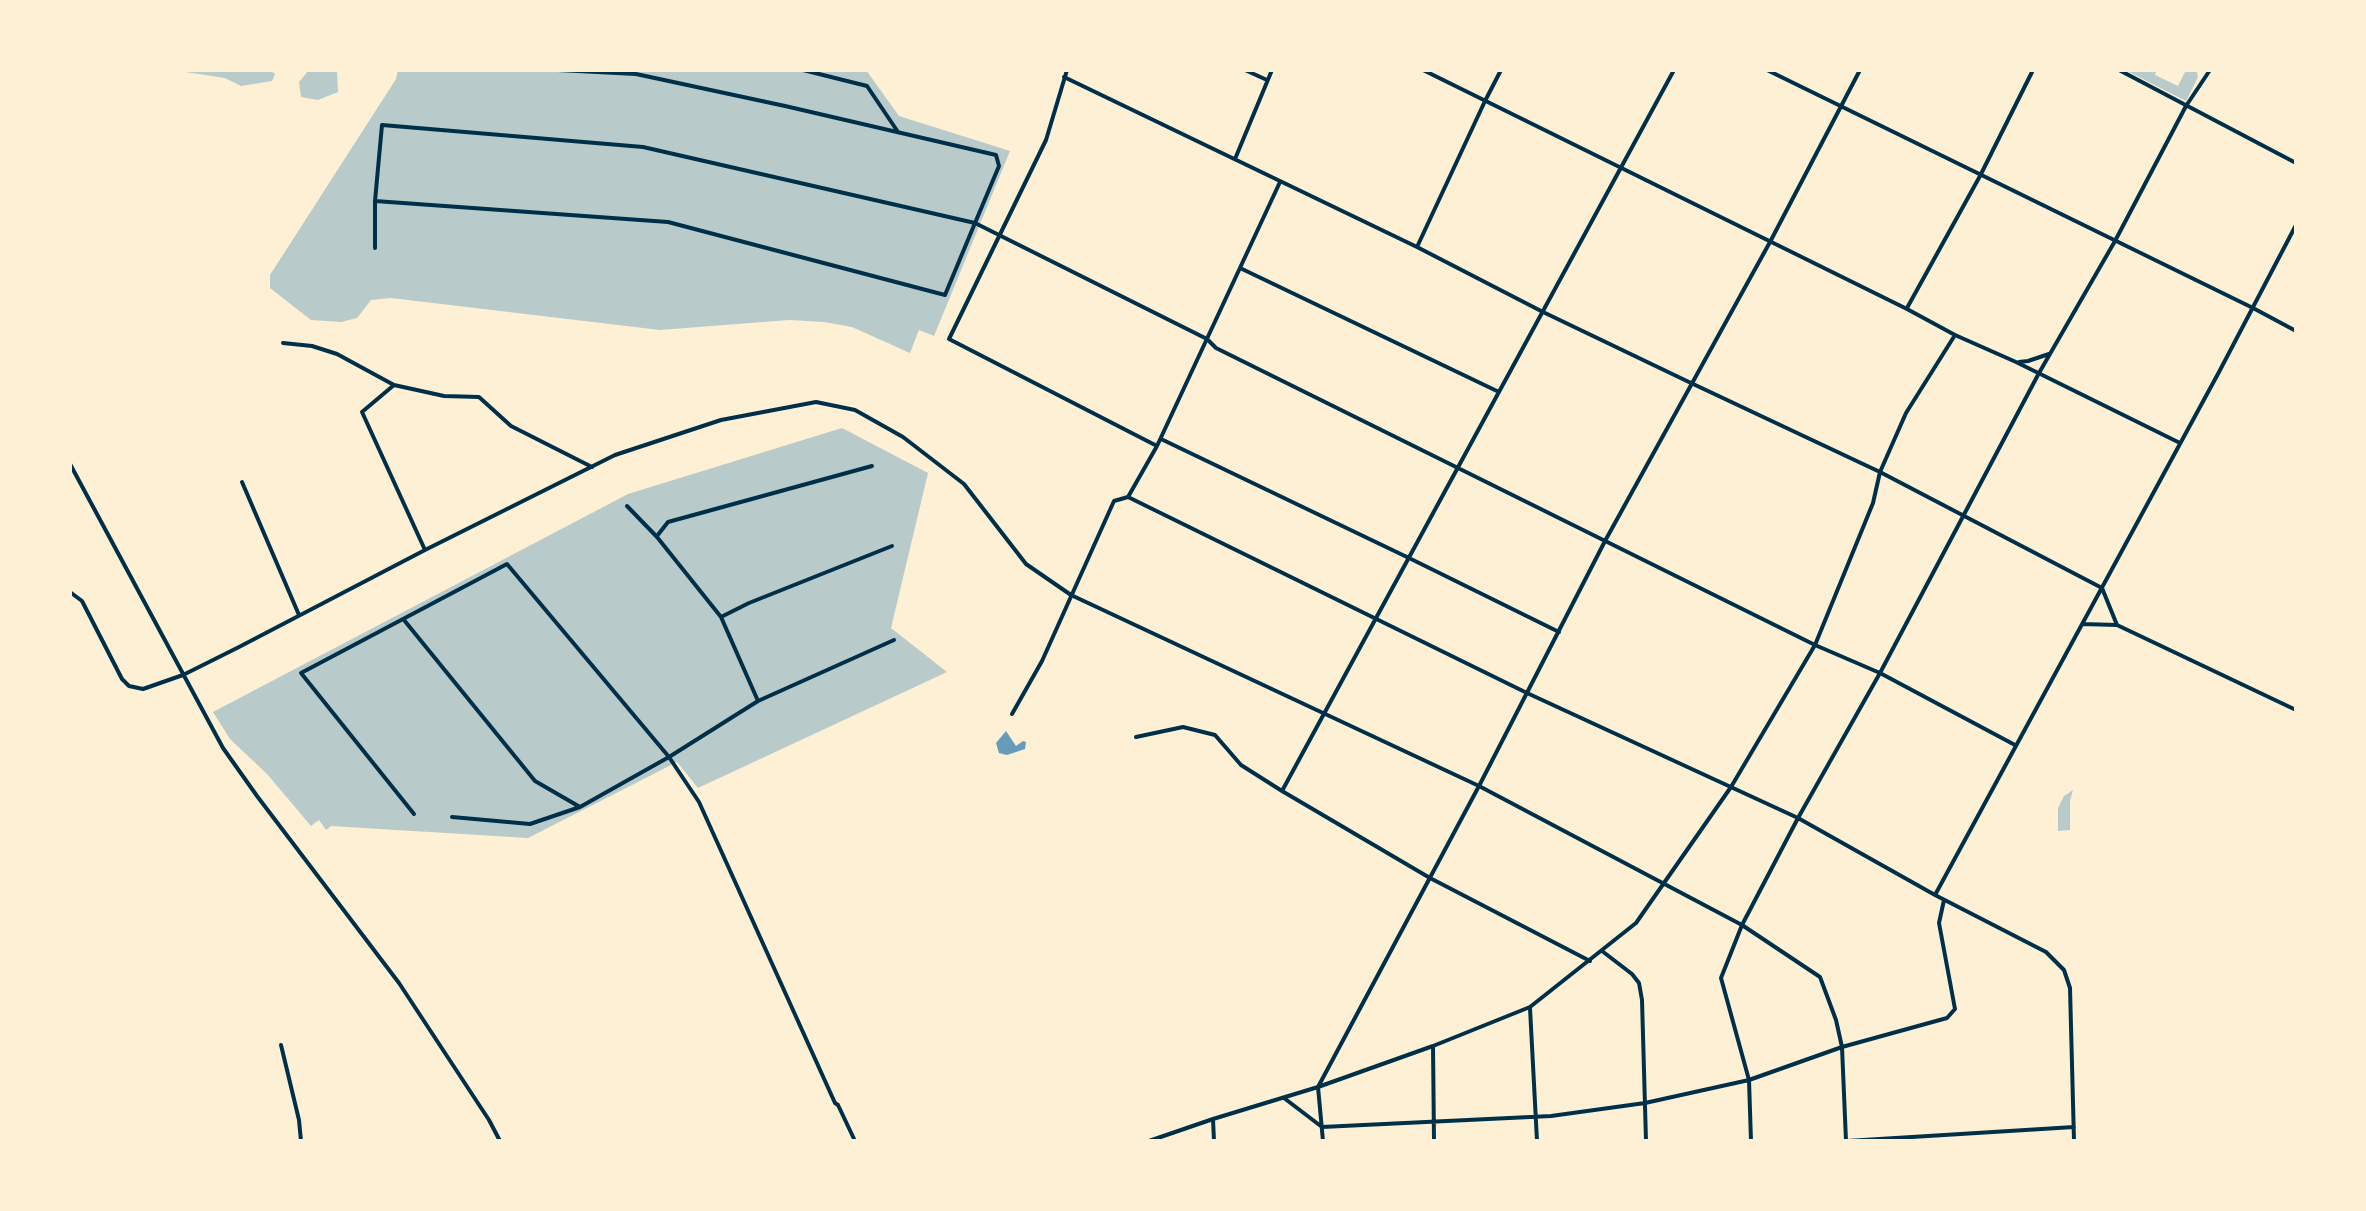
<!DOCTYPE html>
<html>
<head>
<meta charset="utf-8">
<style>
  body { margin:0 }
  #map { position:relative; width:2366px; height:1211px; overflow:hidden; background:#fdf0d5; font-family:"Roboto Serif",serif }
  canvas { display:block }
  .frame { position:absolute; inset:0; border:72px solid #fdf0d5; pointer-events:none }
</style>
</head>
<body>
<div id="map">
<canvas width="2366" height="1211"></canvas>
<div class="frame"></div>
</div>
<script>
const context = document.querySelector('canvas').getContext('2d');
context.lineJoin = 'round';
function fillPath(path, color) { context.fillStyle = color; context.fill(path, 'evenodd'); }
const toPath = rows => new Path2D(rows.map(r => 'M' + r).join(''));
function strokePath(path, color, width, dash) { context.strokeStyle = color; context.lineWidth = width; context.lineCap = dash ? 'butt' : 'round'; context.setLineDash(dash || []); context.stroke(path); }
const green = toPath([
  [172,70,270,70,275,74,272,81,241,86,225,78],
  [309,70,337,70,338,92,318,100,301,97,299,82],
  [398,70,866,70,899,116,1010,151,934,336,919,330,910,353,852,327,824,322,789,320,660,330,391,298,371,300,357,318,341,322,311,320,270,288,270,275,396,79],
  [2153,70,2156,72,2155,75,2178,86,2186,70,2197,72,2198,77,2186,101,2127,71],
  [842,428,928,473,891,628,947,672,698,788,677,762,528,838,331,826,326,830,319,820,311,826,267,774,230,739,213,712,628,494],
  [2073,790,2070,801,2070,830,2058,831,2058,808,2064,796]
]);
const water = toPath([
  [1006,731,1016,746,1023,741,1026,742,1025,749,1007,755,999,753,996,743]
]);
const minor = toPath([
  [558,70,636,74,785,106,996,155,999,166,975,223,945,295,668,222,375,201,382,125,643,147,975,223,1207,339,1216,348,1815,645,1880,673,2015,745],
  [803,70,867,86,898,132],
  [1067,70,1046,140,949,339,1157,446],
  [1245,70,1267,80],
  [1423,70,1907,309,1955,335,2016,362,2180,443],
  [1767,70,2253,308,2296,331],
  [2119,70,2296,163],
  [1064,77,1417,247,1543,312,1691,383,1880,472,2102,588,2117,625],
  [1235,159,1272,70],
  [1417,247,1485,101,1501,70],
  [375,248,375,201],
  [1240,268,1499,392],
  [1907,308,1980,176,2033,70],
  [283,343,312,346,337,354,394,385,444,396,479,397,511,426,592,467],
  [2019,362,2028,361,2049,354],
  [394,385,362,412,425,550],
  [1161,439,1409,558,1559,632],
  [70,464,223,748,257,796,399,983,489,1120,500,1141],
  [242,482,299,615],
  [1128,497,1527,693,1798,818,1935,895,2046,952,2064,970,2070,988,2074,1141],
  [627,506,657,537,721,617,758,701],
  [657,536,668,522,872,466],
  [70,592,82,601,122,679,129,686,143,689,183,675,239,647,425,550,615,455,721,420,816,402,855,410,903,437,964,484,1026,564,1071,595,1479,786,1742,925,1820,977,1836,1020,1842,1047,1846,1141],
  [721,617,749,603,892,546],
  [404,620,535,781,580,807],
  [2082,624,2117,625,2296,710],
  [1012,714,1042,661,1114,501,1128,497,1157,446,1280,182],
  [1136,737,1183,727,1215,735,1241,765,1282,791,1430,878,1590,961],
  [1282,791,1674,70],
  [414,814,301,673,507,564,669,757,699,802,835,1103,838,1105,855,1141],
  [452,817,530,824,580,807,669,757,758,701,894,640],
  [1935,895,2219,372,2296,225],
  [1602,951,1632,974,1639,983,1642,1000,1646,1141],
  [1530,1008,1537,1141],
  [281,1045,299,1120,301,1141],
  [1433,1046,1434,1141],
  [1284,1098,1322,1127,1551,1116,1645,1103,1749,1080,1842,1047,1947,1018,1955,1009,1939,923,1944,900],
  [1213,1119,1214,1141],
  [1149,1141,1213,1119,1318,1087,1433,1046,1530,1007,1636,923,1731,787,1815,645,1873,503,1880,472,1906,413,1955,335],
  [1323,1141,1318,1087,1479,786,1605,541,1770,242,1860,70],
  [1751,1141,1749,1080,1721,978,1742,925,1798,818,1880,673,2039,373,2115,241,2186,106,2210,70],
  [1847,1141,2074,1127]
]);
fillPath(green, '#b9caca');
fillPath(water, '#669bbc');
strokePath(minor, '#003049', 4);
</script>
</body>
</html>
